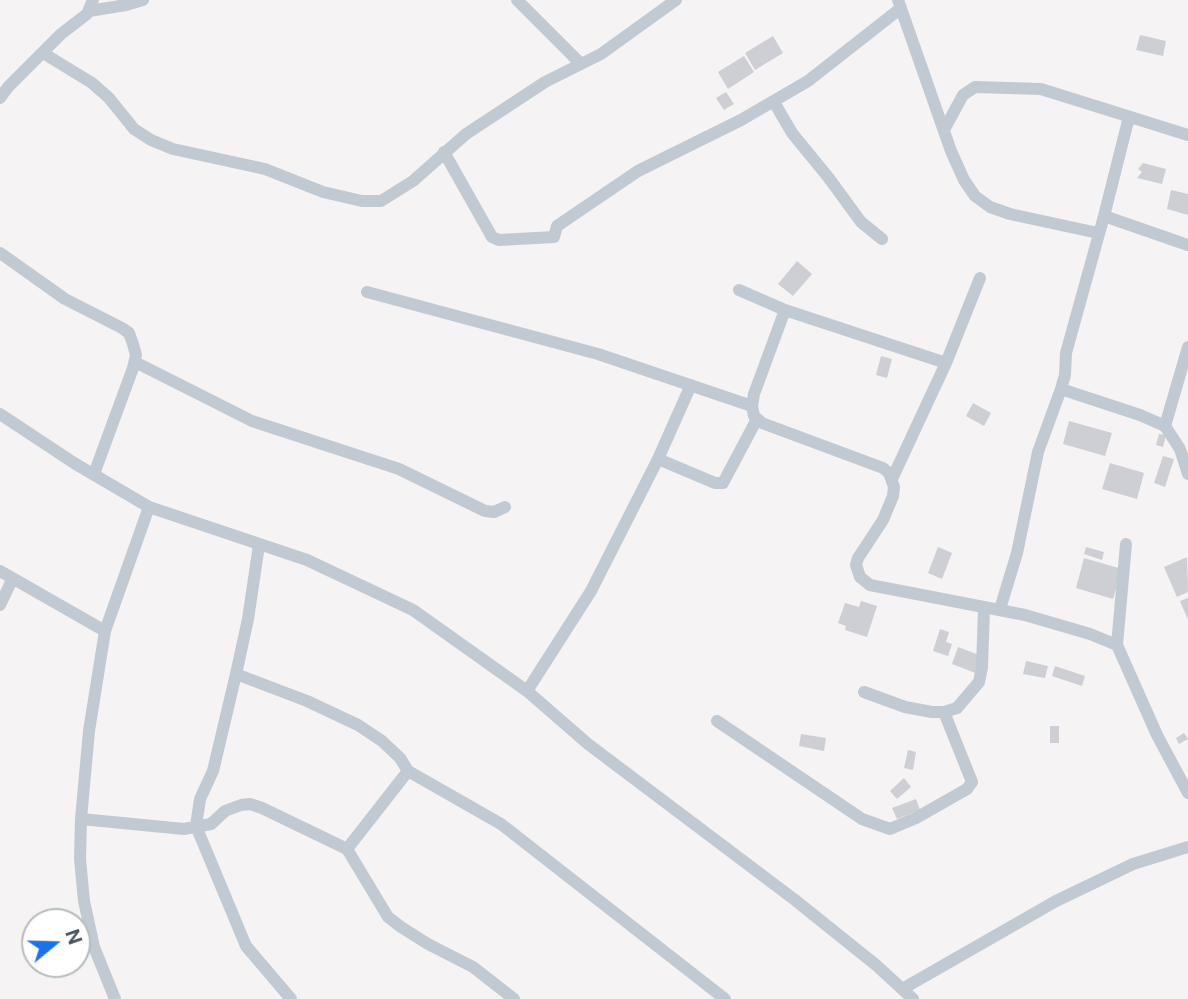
<!DOCTYPE html>
<html>
<head>
<meta charset="utf-8">
<style>
  body { margin:0 }
  #map { position:relative; width:1188px; height:999px; overflow:hidden; background:#f5f3f3; font-family:"Public Sans",sans-serif }
  canvas { display:block }
  .north { position:absolute; left:21px; top:908px; width:70px; height:70px; box-sizing:border-box; background:#fff; border:2px solid #b7bbc0; border-radius:50%; rotate:71deg; font-size:19px; font-weight:700; line-height:28px; text-align:center; color:#4a5661 }
  .north::after { content:''; display:block; margin:auto; width:24px; height:32px; background:#1a73e8; clip-path:polygon(50% 0,100% 100%,50% 72%,0 100%) }
</style>
</head>
<body>
<div id="map">
<canvas width="1188" height="999"></canvas>
<div class="north">N</div>
</div>
<script>
const context = document.querySelector('canvas').getContext('2d');
context.lineJoin = 'round';
function fillPath(path, color) { context.fillStyle = color; context.fill(path, 'evenodd'); }
const toPath = rows => new Path2D(rows.map(r => 'M' + r).join(''));
function strokePath(path, color, width, dash) { context.strokeStyle = color; context.lineWidth = width; context.lineCap = dash ? 'butt' : 'round'; context.setLineDash(dash || []); context.stroke(path); }
const building = toPath([
  [1140,35,1166,41,1163,56,1136,50],
  [773,36,783,53,755,70,745,53],
  [744,56,754,72,728,89,718,72],
  [726,92,734,104,724,110,716,98],
  [1143,163,1166,169,1162,184,1137,178,1142,172,1138,169],
  [1171,190,1188,194,1188,215,1167,209],
  [797,261,812,274,793,296,778,284],
  [881,356,892,359,887,378,876,375],
  [973,403,991,413,984,426,966,416],
  [1069,421,1112,433,1105,456,1063,444],
  [1159,434,1166,435,1163,447,1156,445],
  [1163,456,1174,459,1165,487,1154,483],
  [1110,463,1144,473,1137,499,1102,489],
  [938,547,952,553,942,579,928,573],
  [1086,547,1104,552,1102,560,1084,554],
  [1187,557,1188,592,1177,597,1164,567],
  [1084,558,1122,569,1113,599,1076,588],
  [1188,598,1188,620,1180,601],
  [861,601,877,606,867,637,845,630,846,626,838,623,845,603,859,607],
  [940,629,949,632,946,642,952,644,948,656,933,651],
  [958,647,984,657,978,674,952,664],
  [1026,661,1048,666,1045,678,1023,674],
  [1055,666,1085,676,1082,686,1052,676],
  [1050,726,1059,726,1059,743,1050,743],
  [1184,733,1188,739,1179,744,1176,738],
  [801,734,826,738,824,751,799,746],
  [908,750,916,752,913,770,904,768],
  [904,778,911,787,897,799,890,791],
  [916,799,920,810,897,819,892,808]
]);
const minor = toPath([
  [517,0,580,63],
  [898,0,951,151,964,180,975,196,990,207,1010,214,1098,233],
  [89,11,126,5,143,0],
  [43,53,92,83,109,98,134,129,151,140,173,149,265,169,323,192,362,201,381,201,413,181,466,134,545,82,601,54,676,0],
  [0,98,8,87,61,34,87,14,93,0],
  [774,102,792,133,828,177,861,222,882,239],
  [1129,117,1104,216,1066,353,1065,375,1061,389,1140,415,1165,426,1180,449,1188,474],
  [944,130,963,95,975,87,1041,89,1188,135],
  [444,152,492,237,499,240,554,237,557,226,638,171,741,120,808,81,901,8],
  [1104,216,1188,245],
  [0,253,65,299,122,328,129,333,133,344,136,355,133,368,94,474],
  [739,290,785,310,946,363],
  [367,292,598,354,752,406],
  [785,310,754,394,752,406,754,416,762,423,883,468,889,473,894,487,893,496,883,520,858,558,856,565,860,577,870,585,1025,615,1090,634,1117,645,1157,735,1188,793],
  [135,362,252,421,399,469,485,511,494,512,505,507],
  [0,414,74,463,149,507,307,560,413,610,527,691,588,744,795,900,876,965,913,999],
  [1165,426,1188,347],
  [658,459,691,385],
  [892,479,946,363,980,278],
  [259,545,248,619,236,674,307,701,358,725,382,741,400,758,408,771],
  [0,571,105,631],
  [0,605,12,580],
  [1000,609,1017,553,1038,452,1061,389],
  [1117,645,1126,544],
  [236,674,213,771,200,799,196,826,246,946,291,999],
  [527,691,591,591,658,459,715,483,723,483,757,419],
  [864,692,905,707,932,712,944,712,957,708,979,682,982,667,984,609],
  [717,721,862,819,890,829,916,818,967,789,972,782,944,712],
  [81,819,184,829,211,824,225,811,241,805,250,804,262,808,347,849,388,917,401,927,428,944,473,967,514,999],
  [347,849,408,771,501,824,725,999],
  [904,988,1056,901,1133,864,1188,847],
  [115,999,94,947,84,901,80,859,81,819,89,731,105,631,149,507]
]);
fillPath(building, '#cdcfd5');
strokePath(minor, '#c1cad2', 12);
</script>
</body>
</html>
